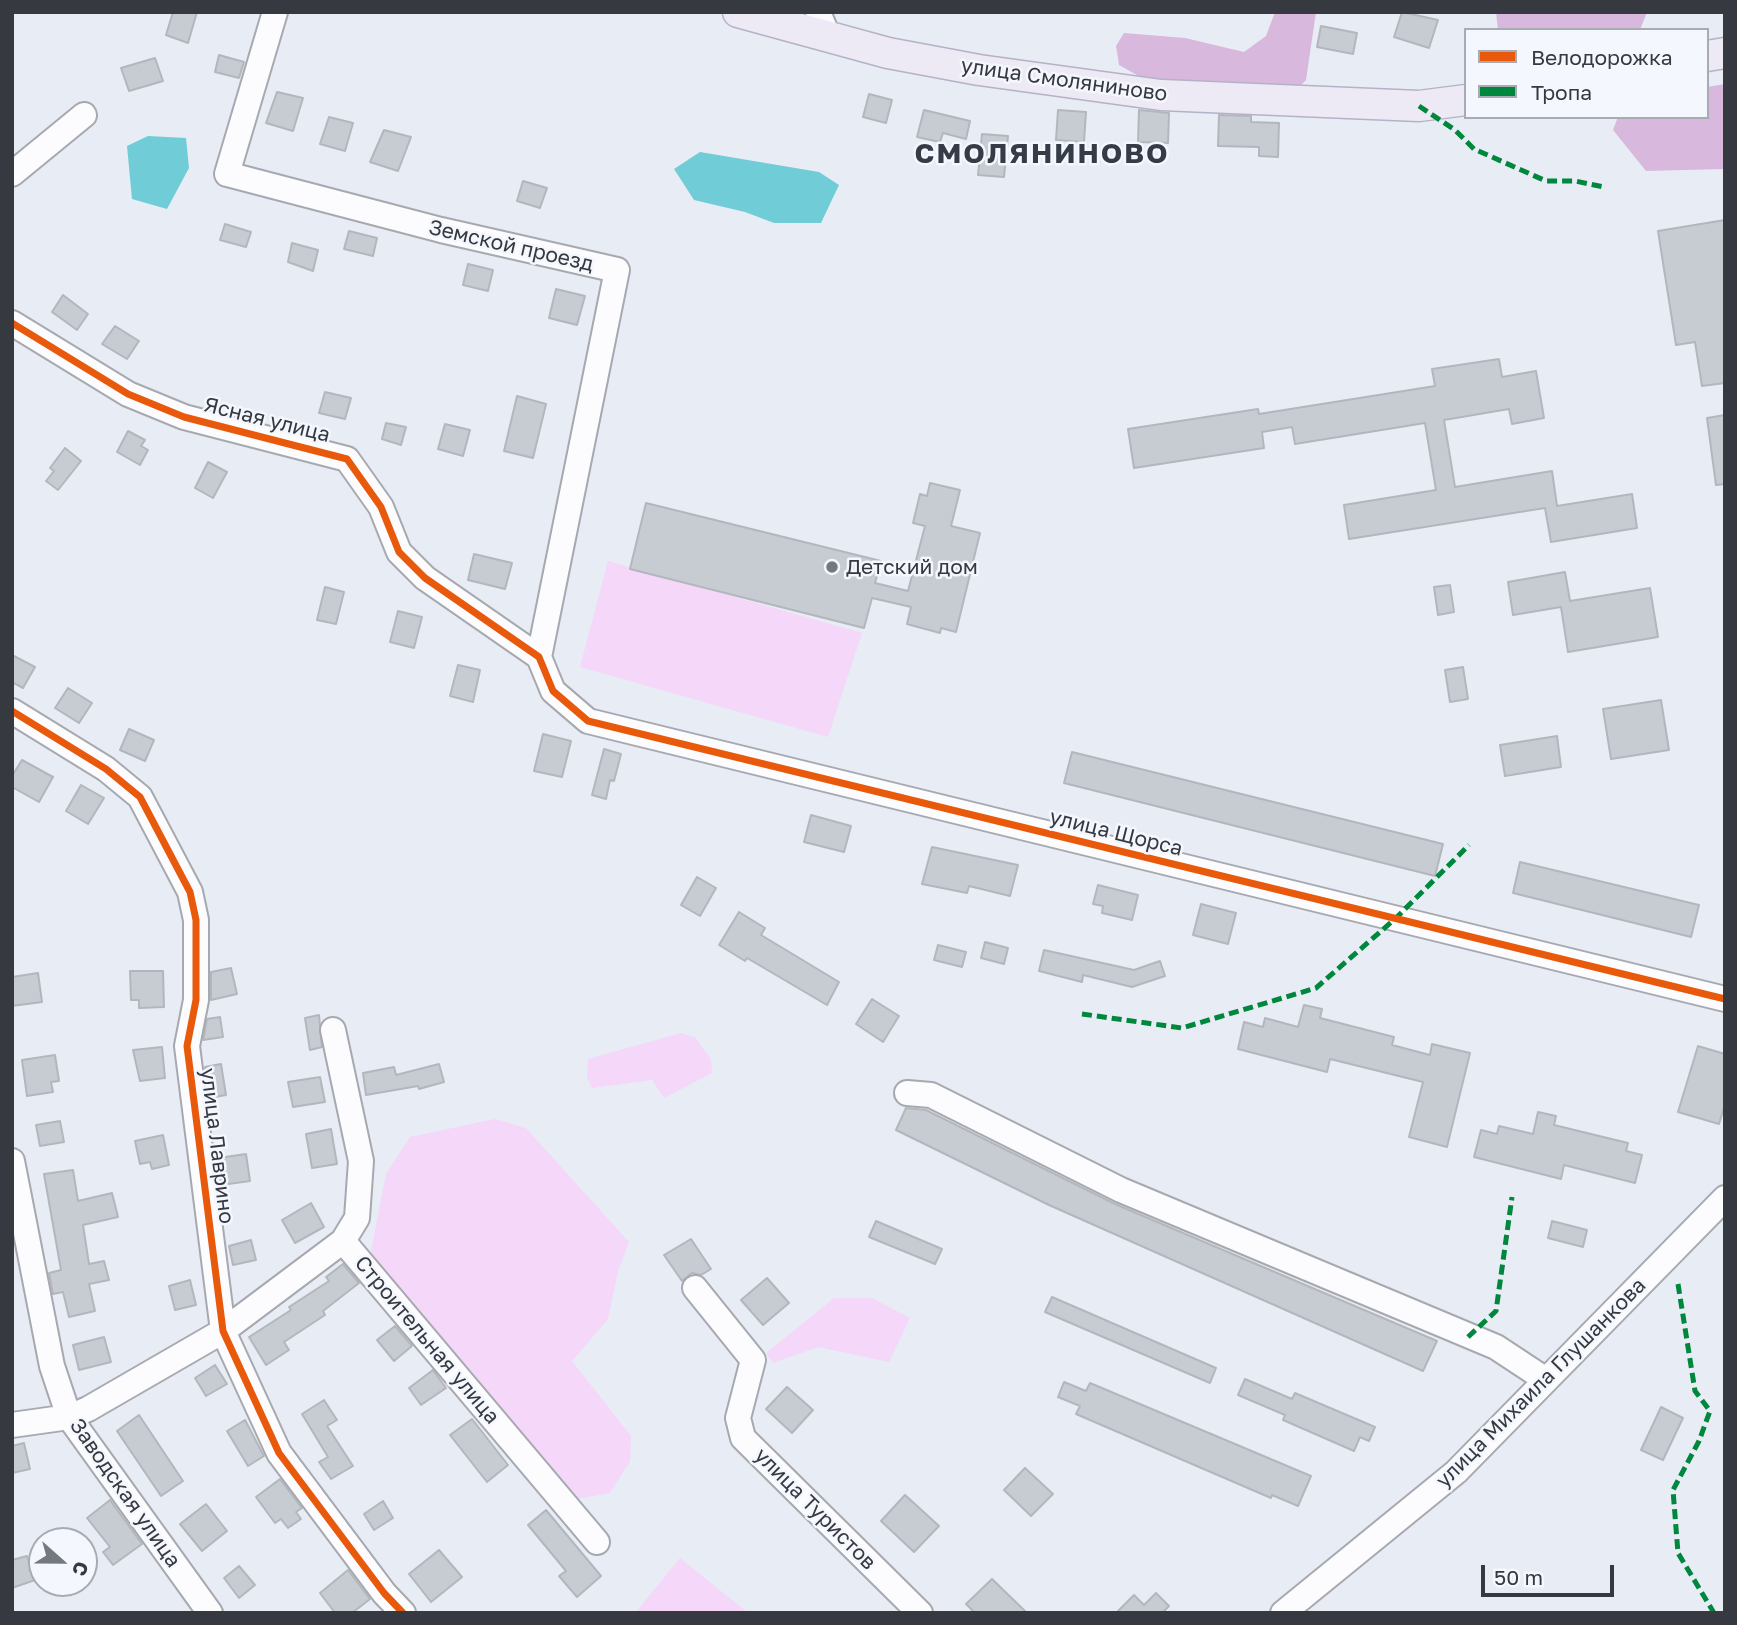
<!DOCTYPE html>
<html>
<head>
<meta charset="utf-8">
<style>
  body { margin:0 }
  #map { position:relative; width:1737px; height:1625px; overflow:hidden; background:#e8ecf5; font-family:"Golos Text",sans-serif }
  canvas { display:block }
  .frame { position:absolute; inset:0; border:14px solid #36393f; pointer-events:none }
  .legend { position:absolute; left:1464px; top:28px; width:245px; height:91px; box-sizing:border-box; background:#f4f7fe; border:2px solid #a8abb2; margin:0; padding:9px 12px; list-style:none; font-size:21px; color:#36393f }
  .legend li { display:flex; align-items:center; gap:14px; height:35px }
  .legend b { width:35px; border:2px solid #a8abb2 }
  .north { position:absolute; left:28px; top:1527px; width:70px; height:70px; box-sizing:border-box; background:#f4f7fe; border:2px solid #a8abb2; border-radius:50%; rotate:111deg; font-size:19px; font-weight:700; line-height:28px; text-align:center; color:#36393f }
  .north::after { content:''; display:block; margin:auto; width:24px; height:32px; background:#74787f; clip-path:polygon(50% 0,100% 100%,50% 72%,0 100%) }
  .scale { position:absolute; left:1481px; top:1565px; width:133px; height:32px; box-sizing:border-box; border:4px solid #36393f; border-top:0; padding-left:9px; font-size:21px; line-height:24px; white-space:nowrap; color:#36393f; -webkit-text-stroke:5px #f4f7fe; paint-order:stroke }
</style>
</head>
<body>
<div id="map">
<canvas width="1737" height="1625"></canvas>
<div class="frame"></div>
<ul class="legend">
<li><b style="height:9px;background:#e8590c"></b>Велодорожка</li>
<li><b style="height:9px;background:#00873e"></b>Тропа</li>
</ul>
<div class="north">С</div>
<div class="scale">50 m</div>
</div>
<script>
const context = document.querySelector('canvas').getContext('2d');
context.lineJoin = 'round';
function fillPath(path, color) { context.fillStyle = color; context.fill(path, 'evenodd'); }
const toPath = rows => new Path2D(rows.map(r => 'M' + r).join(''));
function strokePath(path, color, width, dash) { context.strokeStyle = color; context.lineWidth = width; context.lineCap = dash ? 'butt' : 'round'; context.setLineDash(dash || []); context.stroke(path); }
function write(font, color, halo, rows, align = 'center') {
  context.font = font + ' "Golos Text",sans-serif'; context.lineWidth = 5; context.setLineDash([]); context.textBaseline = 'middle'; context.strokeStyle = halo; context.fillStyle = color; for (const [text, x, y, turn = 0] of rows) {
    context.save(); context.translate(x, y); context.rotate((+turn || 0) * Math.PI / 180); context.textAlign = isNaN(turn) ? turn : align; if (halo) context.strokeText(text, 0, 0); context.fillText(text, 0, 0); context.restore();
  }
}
const green = toPath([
  [608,561,862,633,828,737,580,667],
  [681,1033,696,1038,711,1060,712,1073,664,1098,652,1080,592,1088,587,1077,588,1059],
  [495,1119,526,1128,629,1242,618,1271,608,1319,572,1361,631,1436,630,1461,610,1493,576,1499,370,1256,386,1174,410,1137],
  [834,1298,872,1298,910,1318,889,1362,818,1347,773,1363,766,1353],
  [680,1558,748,1613,635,1613]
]);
const forest = toPath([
  [1275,12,1316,12,1306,80,1294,92,1153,84,1119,65,1116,46,1124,33,1185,38,1244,52,1266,36],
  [1496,12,1647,12,1640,30,1498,30],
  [1725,84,1725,169,1646,171,1613,130,1618,117,1707,117,1707,87]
]);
const water = toPath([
  [148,136,186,138,189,168,167,209,132,199,127,146],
  [700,152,819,172,839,185,821,223,774,223,745,212,694,200,674,169]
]);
const building = toPath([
  [173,12,197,12,188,43,166,35,173,12],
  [1402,12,1438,20,1429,48,1394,37,1402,12],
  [1321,26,1357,33,1353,54,1317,47,1321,26],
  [219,55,244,62,239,78,215,72,219,55],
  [155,58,163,81,129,91,121,68,155,58],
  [277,92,303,98,293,131,266,123,277,92],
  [869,94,892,100,886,123,863,117,869,94],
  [924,110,970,121,966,139,943,133,940,142,917,137,924,110],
  [1058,110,1086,112,1084,142,1056,140,1058,110],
  [1139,110,1169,113,1168,143,1138,142,1139,110],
  [1219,115,1251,116,1251,122,1279,123,1278,157,1259,156,1259,147,1218,146,1219,115],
  [329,117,353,123,345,151,320,144,329,117],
  [384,130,411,137,398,171,370,162,384,130],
  [982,134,1008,136,1004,177,978,175,982,134],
  [523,181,547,188,540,208,517,201,523,181],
  [1725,220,1725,383,1702,386,1695,342,1676,345,1658,231,1725,220],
  [225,224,251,232,246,247,220,240,225,224],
  [349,231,377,238,373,256,344,249,349,231],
  [292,243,318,250,313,271,288,262,292,243],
  [468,264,493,270,488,291,463,285,468,264],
  [556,289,585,296,577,325,549,318,556,289],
  [63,295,88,314,77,330,52,312,63,295],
  [115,326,139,341,127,359,102,344,115,326],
  [1499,359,1502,377,1536,371,1544,418,1512,424,1509,409,1444,420,1455,487,1552,471,1557,506,1632,494,1637,528,1551,542,1545,508,1349,539,1344,505,1436,490,1425,423,1295,444,1292,427,1262,432,1264,448,1134,468,1128,429,1258,409,1259,414,1435,386,1432,369,1499,359],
  [325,392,351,398,345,419,319,413,325,392],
  [517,396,546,404,533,458,504,451,517,396],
  [1725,415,1725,484,1716,485,1707,418,1725,415],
  [386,423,406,427,401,445,382,439,386,423],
  [445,424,470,430,463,456,438,449,445,424],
  [128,431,145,440,141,446,148,450,140,465,117,452,128,431],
  [65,448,81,461,58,490,46,481,54,471,50,468,65,448],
  [208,462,227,472,213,498,195,488,208,462],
  [930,483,960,490,951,526,980,533,956,632,941,628,940,633,907,624,911,607,872,598,864,628,630,569,646,503,881,561,875,583,908,591,925,526,913,523,920,494,927,496,930,483],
  [474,554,512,563,505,589,468,580,474,554],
  [1565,572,1570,601,1650,588,1658,637,1568,652,1561,607,1513,615,1508,582,1565,572],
  [1450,585,1454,612,1438,615,1434,587,1450,585],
  [325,587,344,592,336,624,317,620,325,587],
  [398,611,422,617,414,648,390,642,398,611],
  [12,655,35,667,23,688,12,682,12,655],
  [458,665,480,670,473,702,450,696,458,665],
  [1463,667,1468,699,1450,702,1445,670,1463,667],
  [68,688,92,703,79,723,55,708,68,688],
  [1661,700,1669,750,1611,759,1603,709,1661,700],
  [129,729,154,740,145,761,120,750,129,729],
  [543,734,571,741,562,777,534,771,543,734],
  [1557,736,1561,767,1505,776,1500,745,1557,736],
  [604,749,621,754,614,781,610,780,606,799,592,795,604,749],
  [1072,752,1443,844,1435,876,1064,783,1072,752],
  [22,760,53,777,39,802,12,787,12,776,22,760],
  [81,785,104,798,88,824,66,811,81,785],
  [811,815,851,826,844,852,804,842,811,815],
  [932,847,1018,865,1010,896,969,886,967,893,922,884,932,847],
  [1520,862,1699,905,1691,937,1513,893,1520,862],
  [697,877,716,888,700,916,681,905,697,877],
  [1098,885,1138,895,1132,920,1102,913,1103,906,1093,904,1098,885],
  [1201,904,1236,913,1228,944,1193,935,1201,904],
  [739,912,765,928,761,935,839,982,827,1005,747,958,745,961,719,945,739,912],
  [985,942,1008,948,1004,964,981,958,985,942],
  [938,945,966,952,962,967,934,960,938,945],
  [1044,950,1134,970,1160,961,1165,976,1132,987,1083,975,1082,982,1039,971,1044,950],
  [231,968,237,994,211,1000,211,972,231,968],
  [130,971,163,971,164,1007,139,1008,139,1000,131,1000,130,971],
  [38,973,42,1002,12,1006,12,977,38,973],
  [872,999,899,1016,883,1042,856,1024,872,999],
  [1304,1005,1322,1009,1320,1018,1394,1037,1392,1045,1430,1055,1432,1044,1470,1053,1447,1147,1409,1137,1423,1082,1330,1059,1327,1072,1238,1049,1244,1022,1263,1027,1265,1018,1298,1027,1304,1005],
  [319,1015,322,1047,310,1050,305,1018,319,1015],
  [220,1017,223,1037,203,1040,207,1019,220,1017],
  [1698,1046,1725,1054,1725,1104,1719,1124,1678,1112,1698,1046],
  [162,1047,165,1078,140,1081,133,1050,162,1047],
  [55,1055,59,1081,51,1082,53,1092,27,1096,22,1060,55,1055],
  [221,1064,226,1095,209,1098,205,1067,221,1064],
  [439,1064,444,1082,419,1089,418,1086,366,1095,363,1073,394,1067,396,1075,439,1064],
  [320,1077,325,1102,293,1107,288,1082,320,1077],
  [906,1108,926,1110,1115,1204,1437,1341,1423,1371,1049,1205,896,1130,906,1108],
  [1538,1112,1556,1116,1554,1125,1628,1143,1626,1151,1642,1155,1635,1183,1564,1165,1561,1179,1474,1157,1481,1130,1497,1134,1499,1126,1533,1134,1538,1112],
  [60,1121,64,1142,40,1146,36,1125,60,1121],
  [331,1129,337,1164,312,1168,306,1134,331,1129],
  [163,1135,169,1165,152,1169,150,1162,140,1164,135,1141,163,1135],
  [246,1154,250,1181,221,1185,218,1158,246,1154],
  [73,1170,78,1201,112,1193,118,1217,83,1225,89,1264,104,1261,109,1280,89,1284,95,1311,69,1317,63,1292,53,1294,49,1273,61,1270,44,1174,73,1170],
  [311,1203,324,1227,295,1243,282,1220,311,1203],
  [876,1221,942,1249,935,1264,869,1237,876,1221],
  [1552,1221,1587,1230,1583,1247,1548,1238,1552,1221],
  [691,1239,711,1269,701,1275,692,1273,682,1281,664,1255,691,1239],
  [251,1240,256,1260,233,1265,229,1246,251,1240],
  [343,1264,359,1283,323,1311,325,1315,284,1342,289,1350,266,1365,249,1337,291,1310,289,1307,329,1281,326,1277,343,1264],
  [767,1278,789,1303,763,1325,741,1300,767,1278],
  [190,1280,196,1305,175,1310,169,1286,190,1280],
  [1052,1297,1216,1368,1210,1383,1045,1312,1052,1297],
  [395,1326,412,1346,394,1361,377,1340,395,1326],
  [104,1337,111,1362,79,1370,73,1345,104,1337],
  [215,1365,227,1384,206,1396,195,1378,215,1365],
  [433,1370,446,1388,421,1405,409,1388,433,1370],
  [1245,1379,1292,1399,1295,1393,1375,1427,1369,1441,1360,1437,1354,1451,1283,1420,1285,1415,1238,1395,1245,1379],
  [1064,1382,1086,1391,1090,1383,1311,1476,1298,1506,1272,1495,1271,1498,1076,1414,1080,1406,1058,1397,1064,1382],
  [787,1387,813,1410,792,1433,766,1409,787,1387],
  [324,1400,337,1420,327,1426,353,1466,331,1479,319,1462,328,1457,302,1414,324,1400],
  [1661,1407,1683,1418,1663,1460,1641,1450,1661,1407],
  [139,1415,183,1481,161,1496,117,1431,139,1415],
  [472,1419,508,1465,487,1482,450,1435,472,1419],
  [245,1420,264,1456,248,1466,227,1431,245,1420],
  [24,1443,30,1469,12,1473,12,1446,24,1443],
  [1025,1468,1053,1494,1031,1516,1004,1490,1025,1468],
  [280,1479,302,1508,296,1512,301,1519,288,1528,281,1519,275,1523,256,1497,280,1479],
  [905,1495,939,1526,914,1552,881,1521,905,1495],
  [110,1500,142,1544,113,1565,103,1552,110,1547,87,1518,110,1500],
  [383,1501,393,1518,374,1530,364,1514,383,1501],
  [206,1504,227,1531,202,1551,180,1524,206,1504],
  [546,1510,601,1576,577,1597,559,1576,566,1571,528,1525,546,1510],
  [439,1550,462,1577,431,1602,409,1574,439,1550],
  [27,1556,35,1580,12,1588,12,1560,27,1556],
  [239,1566,255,1585,239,1598,224,1578,239,1566],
  [348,1570,370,1599,352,1613,335,1613,320,1593,348,1570],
  [992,1579,1027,1613,975,1613,966,1604,992,1579],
  [1156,1593,1169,1606,1162,1613,1116,1613,1134,1595,1144,1605,1156,1593]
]);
const minor = toPath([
  [275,12,227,174,441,230,617,270,539,657],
  [818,12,828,36],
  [12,174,84,115],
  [12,323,128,394,184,417,347,459,381,507,399,552,425,578,539,657,553,691,588,721,1725,999],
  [12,711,106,769,140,797,190,892,196,920,196,1000,187,1046,223,1331,279,1453,384,1593,403,1613],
  [333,1030,361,1161,357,1218,343,1241,597,1542],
  [907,1093,931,1095,1121,1190,1496,1347,1546,1380],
  [12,1161,52,1366,69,1417,210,1613],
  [695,1288,753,1360,738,1418,743,1438,920,1613],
  [12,1425,69,1417,88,1409,223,1331,343,1241],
  [1283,1613,1456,1472,1725,1198]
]);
const major = toPath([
  [738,12,888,53,979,70,1161,95,1419,106,1466,100],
  [1707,56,1725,53]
]);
const quiet = toPath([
  [1419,106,1455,130,1474,149,1546,181,1575,181,1604,187],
  [1082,1014,1182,1028,1316,988,1396,918,1469,845],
  [1678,1284,1695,1391,1710,1411,1699,1441,1673,1490,1678,1553,1714,1613],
  [1468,1337,1496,1311,1512,1197]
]);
const cycleway = toPath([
  [12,323,128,394,184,417,347,459,381,507,399,552,425,578,539,657,553,691,588,721,1725,999],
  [12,711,106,769,140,797,190,892,196,920,196,1000,187,1046,223,1331,279,1453,384,1593,403,1613]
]);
const markers = [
  [832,567,7,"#74787f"]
];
const streetNames = [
  ["улица Смоляниново",1064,80,8],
  ["Земской проезд",511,246,13],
  ["Ясная улица",267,420,14],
  ["улица Щорса",1116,833,14],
  ["улица Лаврино",217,1146,83],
  ["Строительная улица",427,1340,50],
  ["улица Михаила Глушанкова",1541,1383,-45],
  ["Заводская улица",125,1493,55],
  ["улица Туристов",815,1509,45]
];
const poiNames = [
  ["Детский дом",846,567]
];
const districtNames = [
  ["СМОЛЯНИНОВО",1042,154]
];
fillPath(green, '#f4d7f9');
fillPath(forest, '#d8b8dd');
fillPath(water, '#70ccd6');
fillPath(building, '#c7ccd2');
strokePath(building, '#b3b7bd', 2);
strokePath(minor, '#a7a9b0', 28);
strokePath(major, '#b4b2c6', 33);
strokePath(minor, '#fcfcfe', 24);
strokePath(major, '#edeaf5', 30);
strokePath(quiet, '#00873e', 5, [10, 5]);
strokePath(cycleway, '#e8590c', 7);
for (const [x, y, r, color] of markers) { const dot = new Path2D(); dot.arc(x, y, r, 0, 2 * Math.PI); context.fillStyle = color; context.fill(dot); strokePath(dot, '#f4f7fe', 2.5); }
write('21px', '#36393f', '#f4f7fe', streetNames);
write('21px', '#36393f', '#f4f7fe', poiNames, 'left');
context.letterSpacing = '2px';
write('bold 28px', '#353b47', '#f4f7fe', districtNames);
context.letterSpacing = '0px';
</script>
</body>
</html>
